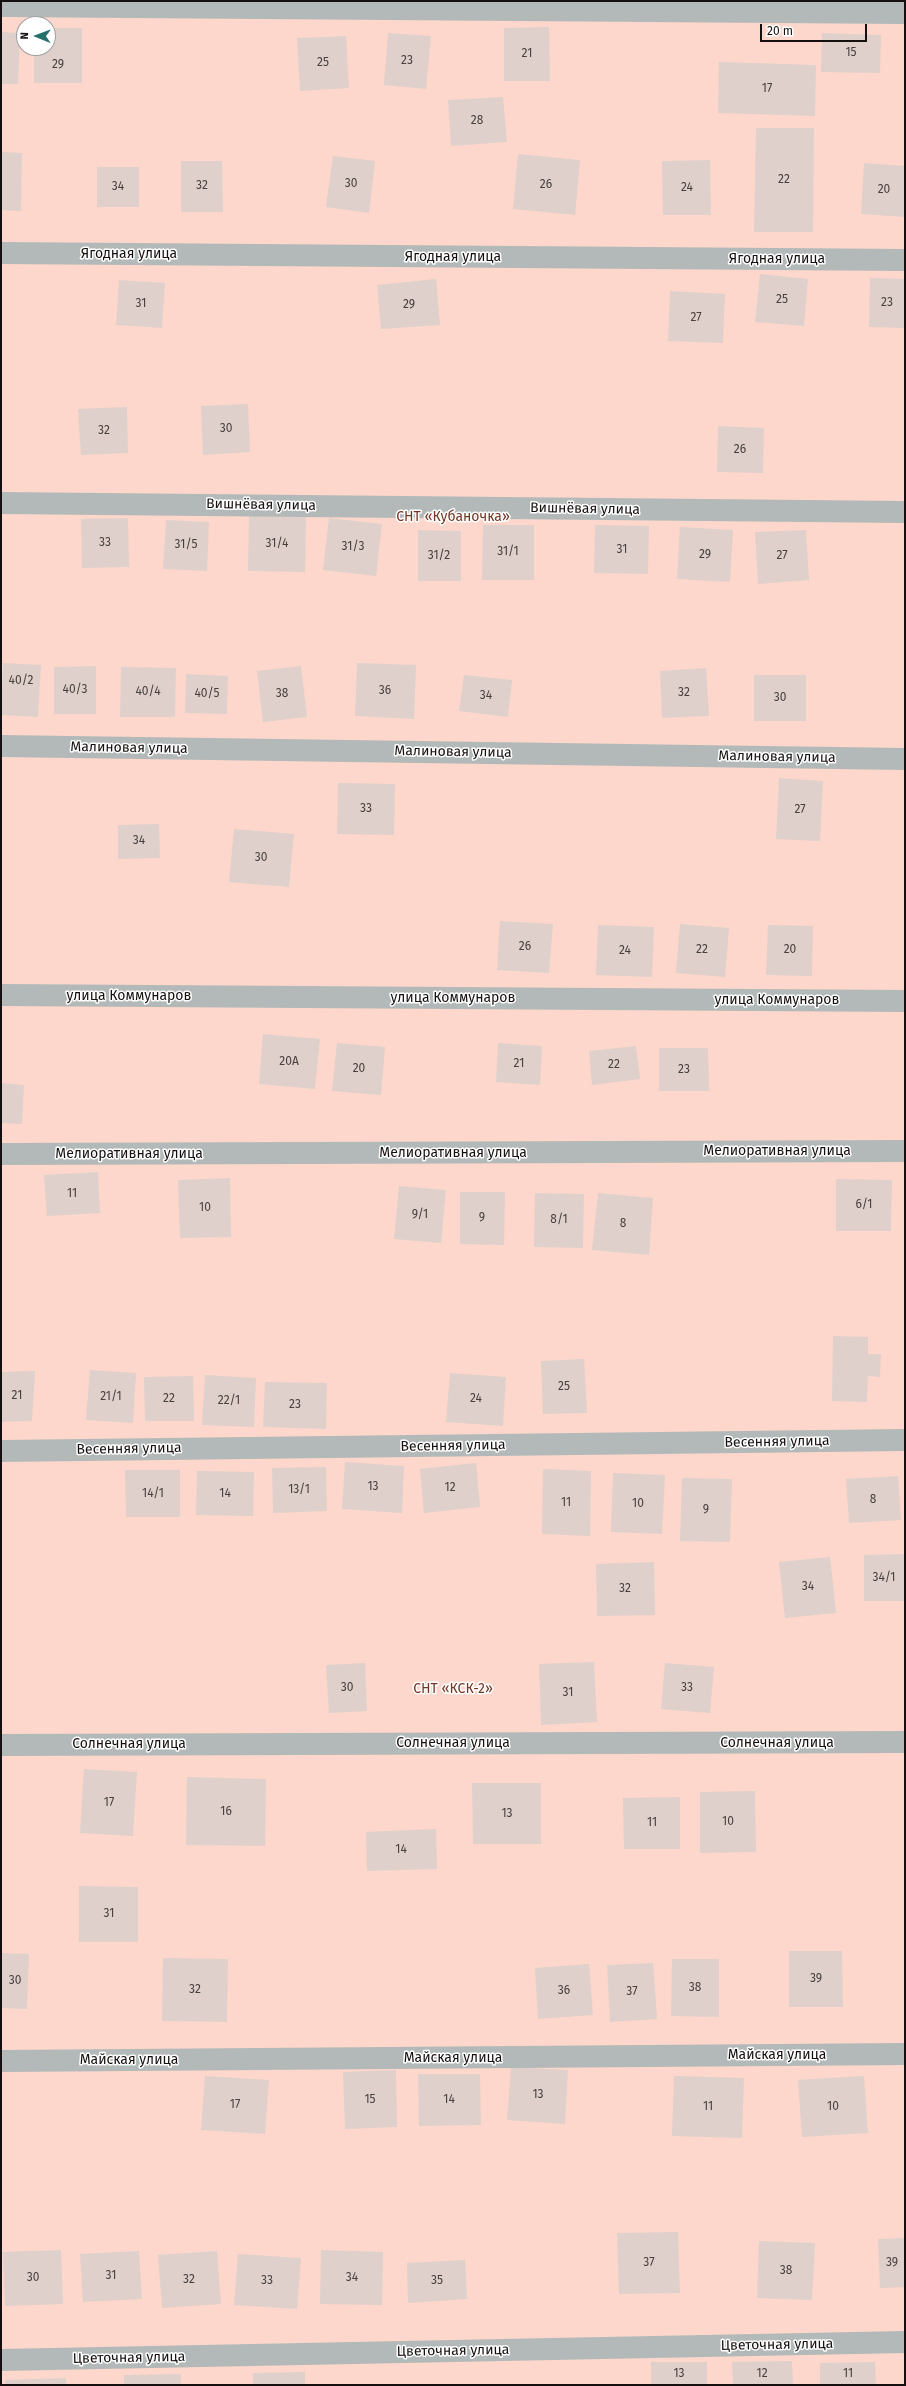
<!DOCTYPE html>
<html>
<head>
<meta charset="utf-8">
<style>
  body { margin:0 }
  #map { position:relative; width:906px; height:2386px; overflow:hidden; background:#ffefea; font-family:"Fira Sans",sans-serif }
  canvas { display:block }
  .frame { position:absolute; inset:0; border:2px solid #15100f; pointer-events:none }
  .north { position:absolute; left:16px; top:16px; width:40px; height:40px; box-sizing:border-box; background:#fff; border:1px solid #a19f9f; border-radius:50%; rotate:271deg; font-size:11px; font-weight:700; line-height:16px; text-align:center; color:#15100f }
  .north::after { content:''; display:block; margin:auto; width:14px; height:18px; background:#25706d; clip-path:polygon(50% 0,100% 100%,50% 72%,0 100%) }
  .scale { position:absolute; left:760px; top:24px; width:107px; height:18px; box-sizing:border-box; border:2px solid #15100f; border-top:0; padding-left:5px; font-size:12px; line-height:14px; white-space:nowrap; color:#15100f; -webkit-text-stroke:3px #fff; paint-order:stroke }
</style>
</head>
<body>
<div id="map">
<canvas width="906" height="2386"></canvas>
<div class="frame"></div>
<div class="north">N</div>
<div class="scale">20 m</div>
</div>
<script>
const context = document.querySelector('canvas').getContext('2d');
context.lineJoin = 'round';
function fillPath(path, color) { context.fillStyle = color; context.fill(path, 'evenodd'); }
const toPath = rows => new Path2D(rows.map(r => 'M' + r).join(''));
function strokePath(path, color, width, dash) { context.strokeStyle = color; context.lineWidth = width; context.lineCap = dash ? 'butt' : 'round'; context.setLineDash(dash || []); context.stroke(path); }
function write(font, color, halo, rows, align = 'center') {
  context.font = font + ' "Fira Sans",sans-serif'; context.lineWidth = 3; context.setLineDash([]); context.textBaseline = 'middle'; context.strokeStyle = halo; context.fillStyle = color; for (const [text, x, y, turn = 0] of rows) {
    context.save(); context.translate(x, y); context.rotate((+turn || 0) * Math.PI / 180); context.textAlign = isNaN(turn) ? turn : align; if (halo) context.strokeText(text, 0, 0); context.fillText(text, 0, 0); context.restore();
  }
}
const green = toPath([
  [1,1,905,1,905,2385,1,2385],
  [24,24,48,24,48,48,24,48]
]);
const building = toPath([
  [549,27,550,81,504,81,504,28],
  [48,28,82,28,82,83,34,83,34,48,48,48],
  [1,32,20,33,18,84,1,84],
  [388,33,431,36,426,89,384,85],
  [822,33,881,35,880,73,821,72],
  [346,36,349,88,300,91,297,38],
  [719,62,816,65,815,116,718,113],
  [503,97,507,142,451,146,448,100],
  [756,128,814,128,813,232,754,232],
  [1,152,22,153,21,211,1,210],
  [518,154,580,160,575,215,513,209],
  [333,156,375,161,369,213,326,207],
  [710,160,711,215,663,215,662,161],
  [181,161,222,161,223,212,181,212],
  [864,163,905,166,905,217,861,214],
  [97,167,139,167,139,207,97,207],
  [760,274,808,279,804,326,755,322],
  [870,278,905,279,905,328,869,327],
  [436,279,440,325,381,329,377,285],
  [119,280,165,283,162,328,116,325],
  [670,291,725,294,723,343,668,341],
  [248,404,250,452,203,455,201,406],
  [127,407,128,453,81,455,78,409],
  [718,426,764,428,763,473,717,472],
  [249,516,306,517,305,572,248,571],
  [128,518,129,567,82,568,81,519],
  [329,518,382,524,376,576,323,570],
  [166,520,209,522,207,571,163,569],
  [483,525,534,525,534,580,482,580],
  [595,525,649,526,648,574,594,573],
  [680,527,733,530,730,582,677,579],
  [418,530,461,531,461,581,418,581],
  [806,530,809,580,758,584,755,532],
  [3,663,41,665,38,717,1,715],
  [357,663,416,665,414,719,355,716],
  [96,666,96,714,54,714,54,667],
  [301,666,307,717,263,722,257,671],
  [121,667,176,668,175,717,120,717],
  [706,668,709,716,662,718,660,671],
  [186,674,228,676,227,714,185,713],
  [464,675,512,680,508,717,459,711],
  [754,675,806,675,806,721,754,721],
  [779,778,823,781,820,841,776,839],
  [338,783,395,784,394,835,337,834],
  [159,824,160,858,118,859,118,825],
  [234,829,294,834,289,887,229,882],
  [500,921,553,924,549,973,497,970],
  [680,924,729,928,725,977,676,973],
  [598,925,654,927,652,977,596,975],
  [768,925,813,926,812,976,766,975],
  [263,1034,320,1039,315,1089,259,1084],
  [337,1043,385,1047,381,1095,332,1091],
  [498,1043,542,1046,540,1085,496,1082],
  [636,1046,640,1079,592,1085,589,1051],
  [659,1048,708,1048,709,1091,659,1091],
  [1,1083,24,1085,22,1124,1,1123],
  [98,1172,100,1213,47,1216,44,1175],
  [230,1178,231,1237,180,1238,178,1180],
  [836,1179,892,1180,891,1231,836,1231],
  [399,1186,446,1190,441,1243,394,1239],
  [460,1192,505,1192,504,1245,460,1244],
  [535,1193,584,1194,583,1248,534,1247],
  [598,1193,653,1198,649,1255,592,1250],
  [833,1336,868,1337,868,1354,881,1354,880,1377,868,1376,867,1402,832,1401],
  [584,1359,587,1413,543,1414,541,1361],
  [90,1370,136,1373,133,1423,86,1420],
  [35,1371,32,1421,1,1422,1,1372],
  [450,1373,506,1377,503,1426,446,1422],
  [205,1375,256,1378,254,1427,202,1425],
  [193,1376,194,1421,145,1421,144,1377],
  [265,1382,327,1383,326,1429,263,1427],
  [345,1462,404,1466,402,1513,342,1509],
  [476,1463,480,1507,424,1513,420,1469],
  [326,1467,327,1511,273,1513,272,1468],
  [543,1469,591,1471,590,1536,542,1534],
  [125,1470,180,1470,180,1517,126,1517],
  [197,1471,254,1472,253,1516,196,1515],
  [613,1473,665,1475,662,1534,611,1532],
  [898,1476,901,1520,849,1523,846,1479],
  [682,1478,732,1479,730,1542,680,1541],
  [905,1554,905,1601,864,1601,864,1555],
  [830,1557,836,1613,785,1618,779,1562],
  [654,1562,655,1615,597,1616,596,1564],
  [594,1662,597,1722,541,1725,539,1664],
  [365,1663,367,1711,329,1713,326,1665],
  [665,1663,714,1667,710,1713,661,1709],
  [84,1769,137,1772,133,1836,80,1833],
  [187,1777,266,1779,265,1846,186,1845],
  [472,1783,541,1783,541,1844,473,1844],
  [755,1791,756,1852,700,1853,700,1792],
  [680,1797,680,1849,624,1849,623,1798],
  [436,1829,437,1869,367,1871,366,1832],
  [79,1886,138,1887,138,1942,79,1942],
  [789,1951,842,1951,843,2007,789,2007],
  [1,1953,29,1954,27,2009,1,2008],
  [163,1958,228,1959,227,2022,162,2021],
  [672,1959,719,1959,719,2017,671,2016],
  [653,1963,657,2019,610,2022,607,1965],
  [589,1964,593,2015,538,2019,535,1968],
  [511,2067,568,2070,565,2124,507,2120],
  [396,2070,397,2127,345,2129,343,2072],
  [418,2074,480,2074,481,2125,419,2126],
  [205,2076,269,2080,265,2134,201,2130],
  [674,2076,744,2078,742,2138,672,2136],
  [864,2076,868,2133,802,2137,798,2080],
  [678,2232,680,2293,619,2294,617,2233],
  [905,2238,905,2287,880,2288,878,2239],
  [759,2241,815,2243,812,2300,757,2298],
  [61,2250,63,2304,5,2306,3,2252],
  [321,2250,383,2252,382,2305,320,2304],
  [139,2251,142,2299,83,2302,80,2254],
  [217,2251,221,2304,162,2308,158,2255],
  [238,2254,301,2258,297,2309,234,2305],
  [465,2260,467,2299,408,2303,407,2263],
  [792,2361,793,2385,733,2385,732,2362],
  [651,2362,707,2362,707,2385,651,2385],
  [875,2362,876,2385,820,2385,820,2363],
  [305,2372,305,2385,253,2385,253,2373],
  [181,2374,181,2385,124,2385,124,2375],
  [66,2378,66,2385,5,2385,5,2380]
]);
const minor = toPath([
  [1,6,905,13],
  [1,253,905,260],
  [1,503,905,512],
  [1,746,905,759],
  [1,995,905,1001],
  [1,1154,905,1151],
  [1,1451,905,1440],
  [1,1745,905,1742],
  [1,2061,905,2054],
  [1,2360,905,2342]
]);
const numberNames = [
  ["15",851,53],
  ["21",527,54],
  ["23",407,61],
  ["25",323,63],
  ["29",58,65],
  ["17",767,89],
  ["28",477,121],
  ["22",784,180],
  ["30",351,184],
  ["26",546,185],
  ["32",202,186],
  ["34",118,187],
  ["24",687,188],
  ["20",884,190],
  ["25",782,300],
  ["23",887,303],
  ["31",141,304],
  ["29",409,305],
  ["27",696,318],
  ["30",226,429],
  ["32",104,431],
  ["26",740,450],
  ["33",105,543],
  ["31/4",277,544],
  ["31/5",186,545],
  ["31/3",353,547],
  ["31",622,550],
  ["31/1",508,552],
  ["29",705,555],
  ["31/2",439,556],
  ["27",782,556],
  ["40/2",21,681],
  ["40/3",75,690],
  ["36",385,691],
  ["40/4",148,692],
  ["32",684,693],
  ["40/5",207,694],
  ["38",282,694],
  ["34",486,696],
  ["30",780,698],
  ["33",366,809],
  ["27",800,810],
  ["34",139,841],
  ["30",261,858],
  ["26",525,947],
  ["22",702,950],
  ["20",790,950],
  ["24",625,951],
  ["20А",289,1062],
  ["21",519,1064],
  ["22",614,1065],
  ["20",359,1069],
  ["23",684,1070],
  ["11",72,1194],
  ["6/1",864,1205],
  ["10",205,1208],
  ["9/1",420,1215],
  ["9",482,1218],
  ["8/1",559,1220],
  ["8",623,1224],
  ["25",564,1387],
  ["21",17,1396],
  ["21/1",111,1397],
  ["22",169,1399],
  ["24",476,1399],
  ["22/1",229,1401],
  ["23",295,1405],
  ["13",373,1487],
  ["12",450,1488],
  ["13/1",299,1490],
  ["14/1",153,1494],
  ["14",225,1494],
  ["8",873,1500],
  ["11",566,1503],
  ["10",638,1504],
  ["9",706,1510],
  ["34/1",884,1578],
  ["34",808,1587],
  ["32",625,1589],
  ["30",347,1688],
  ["33",687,1688],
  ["31",568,1693],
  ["17",109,1803],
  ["16",226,1812],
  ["13",507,1814],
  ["10",728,1822],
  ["11",652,1823],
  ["14",401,1850],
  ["31",109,1914],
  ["39",816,1979],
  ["30",15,1981],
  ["38",695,1988],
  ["32",195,1990],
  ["36",564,1991],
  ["37",632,1992],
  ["13",538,2095],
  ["15",370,2100],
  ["14",449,2100],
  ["17",235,2105],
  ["11",708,2107],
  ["10",833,2107],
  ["37",649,2263],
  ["39",892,2263],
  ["38",786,2271],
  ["31",111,2276],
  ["30",33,2278],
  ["34",352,2278],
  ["32",189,2280],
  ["33",267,2281],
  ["35",437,2281],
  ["13",679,2374],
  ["12",762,2374],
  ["11",848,2374]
];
const streetNames = [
  ["Ягодная улица",129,254],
  ["Ягодная улица",453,257],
  ["Ягодная улица",777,259],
  ["Вишнёвая улица",261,505,1],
  ["Вишнёвая улица",585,509,1],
  ["Малиновая улица",129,748,1],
  ["Малиновая улица",453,752,1],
  ["Малиновая улица",777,757,1],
  ["улица Коммунаров",129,996],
  ["улица Коммунаров",453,998],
  ["улица Коммунаров",777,1000],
  ["Мелиоративная улица",777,1151],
  ["Мелиоративная улица",453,1153],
  ["Мелиоративная улица",129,1154],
  ["Весенняя улица",777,1442,-1],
  ["Весенняя улица",453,1446,-1],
  ["Весенняя улица",129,1449,-1],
  ["Солнечная улица",453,1743],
  ["Солнечная улица",777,1743],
  ["Солнечная улица",129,1744],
  ["Майская улица",777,2055],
  ["Майская улица",453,2058],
  ["Майская улица",129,2060],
  ["Цветочная улица",777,2345,-1],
  ["Цветочная улица",453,2351,-1],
  ["Цветочная улица",129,2358,-1]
];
const parkNames = [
  ["СНТ «Кубаночка»",453,517],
  ["СНТ «КСК-2»",453,1689]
];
fillPath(green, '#fdd7cb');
fillPath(building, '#dfd0cb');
strokePath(minor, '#b2b9b8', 22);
write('12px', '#48403e', null, numberNames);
write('14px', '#15100f', '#fff', streetNames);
write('14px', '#723725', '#fff', parkNames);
</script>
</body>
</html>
